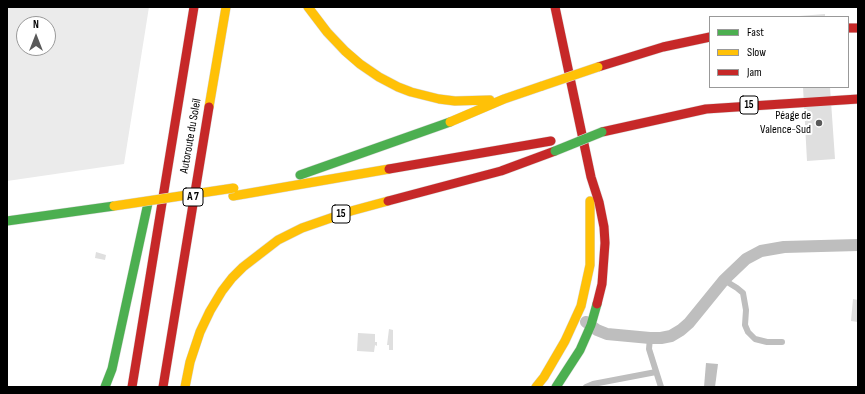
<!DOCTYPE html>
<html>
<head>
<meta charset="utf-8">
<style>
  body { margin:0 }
  #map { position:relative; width:865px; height:394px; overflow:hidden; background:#fff; font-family:"Sofia Sans Condensed",sans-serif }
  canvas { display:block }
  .frame { position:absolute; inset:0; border:8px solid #000; pointer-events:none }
  .legend { position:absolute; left:709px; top:16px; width:140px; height:72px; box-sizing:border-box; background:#fff; border:1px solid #999; margin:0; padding:5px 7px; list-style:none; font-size:12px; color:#000 }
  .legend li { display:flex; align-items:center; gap:8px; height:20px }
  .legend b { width:20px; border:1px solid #999 }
  .north { position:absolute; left:16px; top:16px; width:40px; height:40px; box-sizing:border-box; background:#fff; border:1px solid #999; border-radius:50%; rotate:0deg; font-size:11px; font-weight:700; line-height:16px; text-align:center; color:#000 }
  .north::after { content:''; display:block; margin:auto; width:14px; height:18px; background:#595959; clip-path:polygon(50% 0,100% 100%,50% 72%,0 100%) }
</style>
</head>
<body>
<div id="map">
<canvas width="865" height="394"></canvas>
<div class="frame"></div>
<ul class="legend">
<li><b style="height:5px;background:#4caf50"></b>Fast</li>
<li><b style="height:5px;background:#ffc107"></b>Slow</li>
<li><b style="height:5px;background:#c62828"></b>Jam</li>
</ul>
<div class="north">N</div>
</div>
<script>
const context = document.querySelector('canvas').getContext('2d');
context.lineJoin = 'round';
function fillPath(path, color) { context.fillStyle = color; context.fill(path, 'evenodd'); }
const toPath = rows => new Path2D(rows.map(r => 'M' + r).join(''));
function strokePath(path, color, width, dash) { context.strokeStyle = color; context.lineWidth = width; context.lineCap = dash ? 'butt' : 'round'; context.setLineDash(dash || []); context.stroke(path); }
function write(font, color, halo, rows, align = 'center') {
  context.font = font + ' "Sofia Sans Condensed",sans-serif'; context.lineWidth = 4; context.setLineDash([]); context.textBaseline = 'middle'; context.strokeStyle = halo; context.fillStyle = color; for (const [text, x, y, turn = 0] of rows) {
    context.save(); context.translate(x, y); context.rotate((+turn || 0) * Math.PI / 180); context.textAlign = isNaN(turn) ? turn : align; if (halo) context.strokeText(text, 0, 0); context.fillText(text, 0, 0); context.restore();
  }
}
const green = toPath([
  [7,7,149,7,124,164,7,181],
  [24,24,48,24,48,48,24,48]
]);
const water = toPath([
  [706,363,718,364,715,387,704,387]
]);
const building = toPath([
  [825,14,825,17,799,17,799,16],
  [803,87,830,87,835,159,807,161],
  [96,252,106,255,105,260,95,258],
  [853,299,858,300,858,322,851,321],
  [389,329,393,330,393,350,389,350,389,345,387,345],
  [358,333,375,334,375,342,377,342,377,346,375,345,374,352,357,351]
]);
const lane = toPath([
  [724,280,737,288,743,293,746,310,745,325,748,332,755,339,767,342,782,342],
  [650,338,649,349,661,387],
  [586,387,593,384,656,372]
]);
const street = toPath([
  [586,322,597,330,607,334,650,338,661,338,671,336,681,330,689,323,724,280,746,259,761,251,784,247,858,245]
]);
const fast = toPath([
  [300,175,450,122],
  [7,221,114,206],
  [105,387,112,369,148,203],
  [556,387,580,350,591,325,597,304]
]);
const slow = toPath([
  [308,7,327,32,345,51,360,64,379,77,398,87,411,92,439,99,455,101,490,100],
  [209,107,226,7],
  [450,122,504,99,542,86],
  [233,196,389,169],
  [185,387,190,362,200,332,210,311,222,291,232,278,243,267,278,240,302,228,351,211,388,201],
  [536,387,544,377,565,341,581,306,590,265,590,201]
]);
const jam = toPath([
  [555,7,591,177,599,202,604,227,605,243,602,284,597,304],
  [848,28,858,28],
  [598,67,663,47,710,37],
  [602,132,706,109,858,99],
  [389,169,551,141],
  [388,201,501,171,555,151],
  [132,387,194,7],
  [163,387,209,107]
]);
const fastBridge = toPath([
  [555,151,602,132]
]);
const slowBridge = toPath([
  [542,86,598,67],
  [114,206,234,188]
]);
const markers = [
  [819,123,4,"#595959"]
];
const shields = [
  [749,105,18],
  [193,197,20],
  [341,214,18]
];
const shieldNames = [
  ["15",749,105],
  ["A 7",193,197],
  ["15",341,214]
];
const poiNames = [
  ["Péage de",811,116],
  ["Valence-Sud",811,130]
];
const streetNames = [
  ["Autoroute du Soleil",191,136,-80]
];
fillPath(green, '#ebebeb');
fillPath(water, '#bebebe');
fillPath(building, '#dfdfdf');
strokePath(fast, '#dbdbdb', 10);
strokePath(slow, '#dbdbdb', 10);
strokePath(jam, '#dbdbdb', 10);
strokePath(lane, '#bebebe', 6);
strokePath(street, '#bebebe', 12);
strokePath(fast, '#4caf50', 9);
strokePath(slow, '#ffc107', 9);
strokePath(jam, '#c62828', 9);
strokePath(fastBridge, '#dbdbdb', 10, []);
strokePath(slowBridge, '#dbdbdb', 10, []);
strokePath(fastBridge, '#4caf50', 9);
strokePath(slowBridge, '#ffc107', 9);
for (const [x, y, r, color] of markers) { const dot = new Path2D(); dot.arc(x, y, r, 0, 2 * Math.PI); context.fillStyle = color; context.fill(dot); strokePath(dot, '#fff', 1.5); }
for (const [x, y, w] of shields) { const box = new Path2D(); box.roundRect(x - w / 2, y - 9, w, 18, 3); context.fillStyle = '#fff'; context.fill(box); strokePath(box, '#000', 1); }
write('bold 11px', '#000', null, shieldNames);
write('12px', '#000', '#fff', poiNames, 'right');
write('12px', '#000', '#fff', streetNames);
</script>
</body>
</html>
